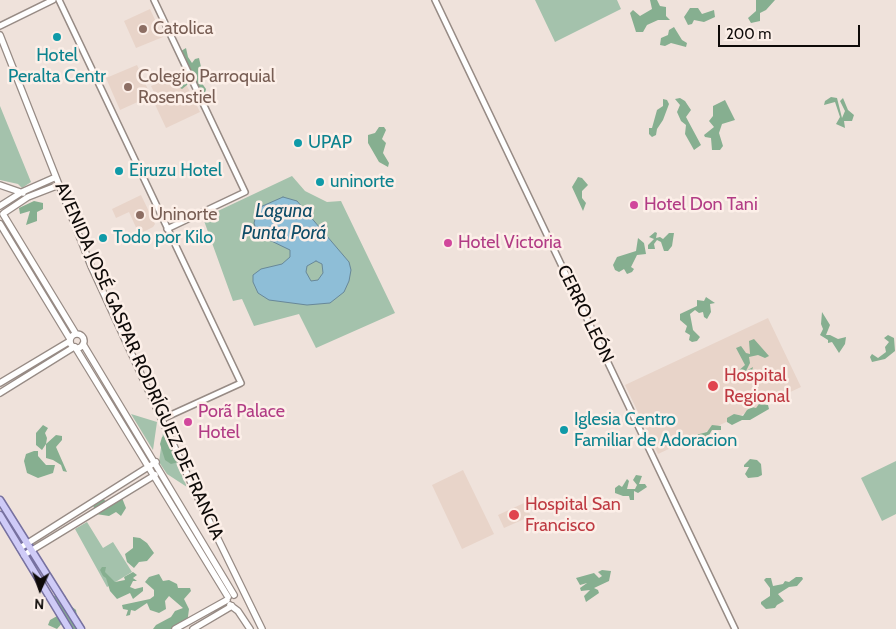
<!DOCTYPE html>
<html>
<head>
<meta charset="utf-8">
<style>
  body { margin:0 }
  #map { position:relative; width:896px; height:629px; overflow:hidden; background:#efe2db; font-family:Cabin,sans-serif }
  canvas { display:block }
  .north { position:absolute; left:15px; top:564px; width:50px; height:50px; -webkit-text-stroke:4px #fcefe8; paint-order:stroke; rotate:183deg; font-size:14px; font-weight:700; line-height:20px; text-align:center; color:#0e0a08 }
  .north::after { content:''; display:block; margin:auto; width:18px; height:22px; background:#0e0a08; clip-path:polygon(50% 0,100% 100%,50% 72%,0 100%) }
  .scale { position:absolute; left:718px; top:25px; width:142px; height:22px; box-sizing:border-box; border:2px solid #0e0a08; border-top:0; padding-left:6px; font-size:15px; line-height:18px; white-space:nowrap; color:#0e0a08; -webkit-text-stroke:4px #fcefe8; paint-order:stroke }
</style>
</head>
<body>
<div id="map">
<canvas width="896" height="629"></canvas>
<div class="north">N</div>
<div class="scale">200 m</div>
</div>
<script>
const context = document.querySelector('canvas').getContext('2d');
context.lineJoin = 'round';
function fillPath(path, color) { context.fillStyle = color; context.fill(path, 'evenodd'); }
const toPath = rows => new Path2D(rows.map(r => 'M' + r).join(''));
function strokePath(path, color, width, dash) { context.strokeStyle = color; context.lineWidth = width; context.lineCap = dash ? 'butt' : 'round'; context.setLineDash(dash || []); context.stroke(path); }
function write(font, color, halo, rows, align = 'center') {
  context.font = font + ' Cabin,sans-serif'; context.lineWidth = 5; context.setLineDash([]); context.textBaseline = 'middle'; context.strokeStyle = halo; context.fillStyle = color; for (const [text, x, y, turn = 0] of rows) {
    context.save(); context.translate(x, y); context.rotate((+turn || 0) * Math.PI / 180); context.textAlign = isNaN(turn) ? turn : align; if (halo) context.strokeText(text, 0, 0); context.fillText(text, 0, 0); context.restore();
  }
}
const built = toPath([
  [150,9,163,37,136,48,124,21],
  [137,65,150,94,154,92,151,86,180,72,200,112,166,128,151,96,120,110,106,78],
  [141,195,155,224,153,227,139,234,129,212,116,218,112,209],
  [768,318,801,387,658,454,625,385],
  [463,470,494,534,462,549,432,485],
  [524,503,531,516,504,528,498,515]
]);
const green = toPath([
  [535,0,617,0,621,9,555,42],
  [0,106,31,182,22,188,18,184,0,180],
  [292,176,305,191,327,202,341,201,395,313,316,348,299,314,254,326,242,299,233,301,203,218],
  [131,414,157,422,153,450],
  [163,433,187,487,167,474,159,462],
  [896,461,896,514,882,521,861,478],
  [87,522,103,548,113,542,132,572,107,587,75,529]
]);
const forest = toPath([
  [650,0,657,0,660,6,666,7,666,16,670,20,658,20,647,25,643,32,636,32,630,13,633,10,640,16,652,9],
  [756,0,775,0,766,10,760,13,760,21,751,23,748,18,756,11],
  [690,8,698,8,702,14,714,10,715,17,704,22,694,20,692,24,688,25,684,17],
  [674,27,682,40,687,43,686,47,671,43,665,46,660,45,661,38,668,35,669,30],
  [186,48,188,57,192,63,195,59,199,58,201,67,205,68,207,76,201,79,201,82,206,89,204,99,201,97,201,93,198,92,194,83,197,77,195,74,191,74,187,85,182,89,174,84,176,76,185,73,181,51],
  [831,97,837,98,842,118,845,111,840,101,843,98,848,110,854,115,852,121,844,121,845,128,836,124,840,117,835,102,824,105,825,101],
  [680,98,685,101,691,110,686,117,701,145,694,150,685,134,686,125,681,121,677,112,680,105,675,99],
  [663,99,667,100,669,104,663,120,657,129,656,135,652,137,649,134,649,128,652,128,657,110,663,106],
  [725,100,735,120,722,124,719,133,723,146,720,150,712,150,711,138,705,137,704,135,714,127,709,121,713,116,713,106],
  [379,127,384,127,386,130,382,139,386,143,383,153,389,163,388,167,379,162,368,143,368,135,375,133],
  [578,177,582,178,588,185,582,191,582,198,586,203,583,211,572,187],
  [34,201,43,203,43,209,37,212,37,221,26,225,30,211,20,214,19,208],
  [655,232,657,233,656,238,660,237,663,239,669,233,674,233,672,246,668,251,664,251,661,242,657,240,654,244,655,249,648,249,648,245,654,239,649,237],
  [638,238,644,243,646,254,637,255,631,267,634,269,632,272,627,274,624,269,619,272,615,270,613,265,617,257,636,251],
  [706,297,715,303,710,304,711,312,707,319,704,317,703,312,699,313,695,310,690,314,693,330,700,337,697,341,692,342,689,340,690,335,685,332,687,326,680,320,680,314,697,306,697,300,704,301],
  [822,312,830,325,826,335,830,335,838,339,846,337,845,344,839,353,832,342,828,343,828,340,820,335,823,329,821,324],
  [888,335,894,338,895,351,885,359,872,362,870,357,872,354,878,358,886,352,885,347,889,342,884,338],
  [754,339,769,356,765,358,758,355,749,357,750,363,746,371,753,367,752,371,748,380,738,379,736,373,745,365,736,348,741,346,746,353,750,354,749,341],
  [759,404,768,405,769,409,750,420,742,420,732,425,727,422,727,418,734,414,743,416,747,410,752,407,756,408],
  [43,425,48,428,45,433,47,438,46,444,56,435,62,436,62,440,56,447,67,472,63,471,61,465,53,460,46,458,46,444,42,450,36,445,36,433],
  [712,425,721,426,721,430,712,430,708,437,699,438,688,447,683,444,684,438,707,432],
  [167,435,175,452,173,458,177,456,179,462,171,464,165,460,160,444,162,437],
  [34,451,38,451,38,456,46,465,55,465,53,473,38,478,27,473,24,461,26,454],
  [750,459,757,460,761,464,762,475,758,477,748,478,745,474,749,467,744,467,744,465],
  [636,475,642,476,639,484,645,484,647,487,638,493,634,491,634,500,630,500,629,496,623,496,615,493,615,488,619,485,622,487,627,479,629,481,627,489,635,489,637,485,633,480],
  [103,498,106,502,122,498,126,508,121,516,116,512,109,516,96,514,93,505],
  [133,537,140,538,147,543,154,553,147,561,139,562,134,568,127,562,125,554,133,548],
  [102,567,106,567,105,572,115,582,125,580,124,577,133,572,137,575,133,578,137,581,133,581,130,587,135,589,143,587,143,591,133,599,130,593,117,599,110,591,106,578,103,576,100,570],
  [602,570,611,571,609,581,594,588,598,590,599,593,586,602,584,596,590,590,581,591,580,588,587,583,580,585,576,578,594,573,599,578,602,576,598,572],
  [159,574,163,581,169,580,177,584,178,588,190,588,191,591,184,599,189,609,187,624,172,629,153,629,156,625,171,617,175,611,183,608,169,596,165,601,166,609,159,613,150,610,147,603,135,611,131,610,130,615,126,616,128,610,123,609,122,605,150,599,154,596,154,590,145,582,149,577],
  [796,577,802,577,803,579,797,586,789,587,778,594,784,601,777,605,775,608,766,609,761,604,761,602,770,596,770,588,764,580,766,578,771,578,773,586,783,584,785,581,789,582],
  [58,594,66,596,65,601,76,610,78,624,76,629,71,629,63,622,57,629,48,625,50,620,59,615,54,596]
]);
const water = toPath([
  [283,197,297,201,349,262,351,270,349,281,344,292,330,303,307,305,269,300,258,293,253,282,253,275,261,269,282,264,290,257,290,250,261,236,257,232,254,223,258,208,283,197],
  [316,261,322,264,323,273,318,280,311,281,306,272,307,266,316,261]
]);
const tertiary = toPath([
  [59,0,241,383,162,419],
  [154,0,245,192,167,229],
  [435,0,735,629],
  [0,26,53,0]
]);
const secondary = toPath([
  [0,35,91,266,198,498,262,629],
  [0,185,23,193],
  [0,206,22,192,56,177],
  [4,213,28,197,59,185],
  [3,214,76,334],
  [0,224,70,339],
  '70 341a7 7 0 1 1 14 0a7 7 0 1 1-14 0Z',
  [83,344,234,595],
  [75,347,228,597],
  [0,383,70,341],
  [0,393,74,347],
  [20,548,156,462],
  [24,555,155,475],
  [230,605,238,611,250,629],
  [175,629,227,600],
  [193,629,232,606]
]);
const primary = toPath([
  [0,500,81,629],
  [0,515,69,629]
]);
const markers = [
  [143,29,5,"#8d6e63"],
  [57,37,5,"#0f9aa8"],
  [128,87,5,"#8d6e63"],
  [298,143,5,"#0f9aa8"],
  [119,171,5,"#0f9aa8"],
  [320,182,5,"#0f9aa8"],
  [634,205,5,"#d1479c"],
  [140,215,5,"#8d6e63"],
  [103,238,5,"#0f9aa8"],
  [448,243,5,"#d1479c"],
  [713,386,6,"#e0444e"],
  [188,422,5,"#d1479c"],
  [564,430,5,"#0f9aa8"],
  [514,515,6,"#e0444e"]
];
const educationNames = [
  ["Catolica",153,29],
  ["Colegio Parroquial",138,77],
  ["Rosenstiel",138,98],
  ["Uninorte",150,215]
];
const cultureNames = [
  ["Hotel",57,56,"center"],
  ["Peralta Centr",57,77,"center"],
  ["UPAP",308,143],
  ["Eiruzu Hotel",129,171],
  ["uninorte",330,182],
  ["Todo por Kilo",113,238],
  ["Iglesia Centro",574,420],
  ["Familiar de Adoracion",574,441]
];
const hotelNames = [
  ["Hotel Don Tani",644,205],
  ["Hotel Victoria",458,243],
  ["Porã Palace",198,412],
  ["Hotel",198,433]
];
const streetNames = [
  ["CERRO LEÓN",585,314,64],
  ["AVENIDA JOSÉ GASPAR RODRÍGUEZ DE FRANCIA",139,361,66]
];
const healthNames = [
  ["Hospital",724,376],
  ["Regional",724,397],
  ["Hospital San",525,505],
  ["Francisco",525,526]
];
const waterNames = [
  ["Laguna",284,211],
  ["Punta Porá",284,233]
];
fillPath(built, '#e8d4c9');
fillPath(green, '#a4c2ac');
fillPath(forest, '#86af90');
fillPath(water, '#8ebed7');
strokePath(water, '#688899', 1);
strokePath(tertiary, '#978b85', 8);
strokePath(secondary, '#978b85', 8);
strokePath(primary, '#7771a0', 9);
strokePath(tertiary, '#fff', 5);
strokePath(secondary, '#fff', 5.5);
strokePath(primary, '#cfcbf7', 6);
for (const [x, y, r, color] of markers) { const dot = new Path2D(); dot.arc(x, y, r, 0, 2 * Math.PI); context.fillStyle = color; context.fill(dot); strokePath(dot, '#fcefe8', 2); }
write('18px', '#785e54', '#fcefe8', educationNames, 'left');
write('18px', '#0d838f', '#fcefe8', cultureNames, 'left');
write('18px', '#b23c85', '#fcefe8', hotelNames, 'left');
write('18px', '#0e0a08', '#fcefe8', streetNames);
write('18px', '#be3a42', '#fcefe8', healthNames, 'left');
write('italic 19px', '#0f4d68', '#fcefe8', waterNames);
</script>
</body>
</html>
